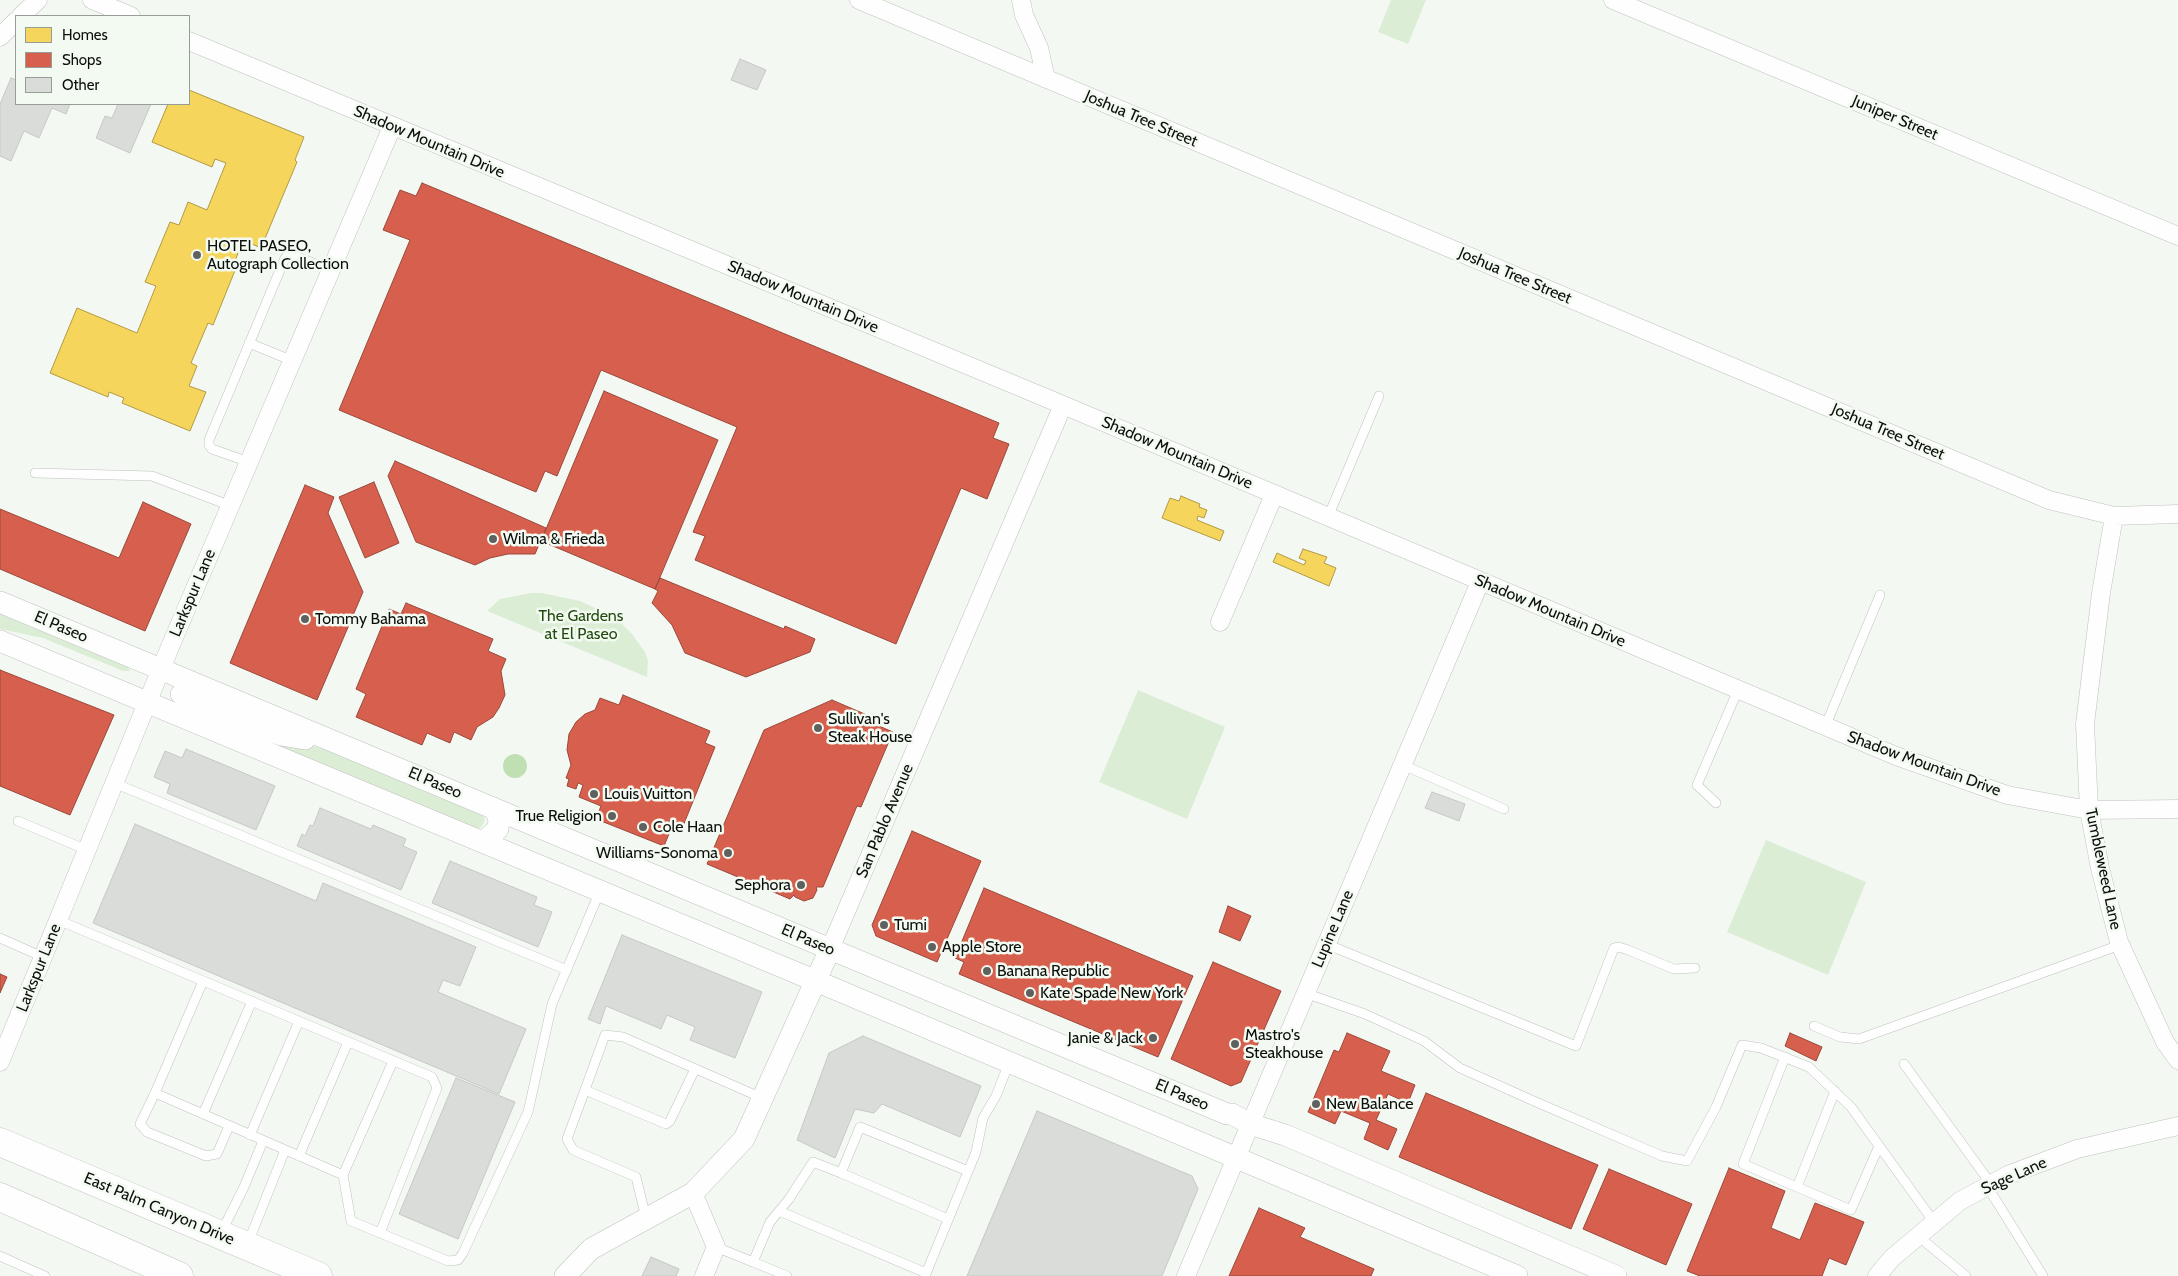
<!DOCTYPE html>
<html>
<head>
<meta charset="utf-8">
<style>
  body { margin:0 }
  #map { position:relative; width:2178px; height:1276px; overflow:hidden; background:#f4f8f3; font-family:Cabin,sans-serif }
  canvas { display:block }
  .legend { position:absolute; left:15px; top:15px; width:175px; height:90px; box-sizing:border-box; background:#f3faf1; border:1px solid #979c96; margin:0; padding:6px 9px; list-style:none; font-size:15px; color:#0d0f0d }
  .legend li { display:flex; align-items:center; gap:10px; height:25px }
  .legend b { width:25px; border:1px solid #979c96 }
</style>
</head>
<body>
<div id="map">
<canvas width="2178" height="1276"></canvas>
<ul class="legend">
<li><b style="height:14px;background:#f6d55c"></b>Homes</li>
<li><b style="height:14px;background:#d6604d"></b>Shops</li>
<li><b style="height:14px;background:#dadcd9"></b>Other</li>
</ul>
</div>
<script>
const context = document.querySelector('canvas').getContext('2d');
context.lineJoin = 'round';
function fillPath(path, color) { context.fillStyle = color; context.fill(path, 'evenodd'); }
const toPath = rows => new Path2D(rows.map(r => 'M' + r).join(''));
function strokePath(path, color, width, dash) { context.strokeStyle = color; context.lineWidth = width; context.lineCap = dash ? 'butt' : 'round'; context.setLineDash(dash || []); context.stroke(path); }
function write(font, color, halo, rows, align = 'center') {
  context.font = font + ' Cabin,sans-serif'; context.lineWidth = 5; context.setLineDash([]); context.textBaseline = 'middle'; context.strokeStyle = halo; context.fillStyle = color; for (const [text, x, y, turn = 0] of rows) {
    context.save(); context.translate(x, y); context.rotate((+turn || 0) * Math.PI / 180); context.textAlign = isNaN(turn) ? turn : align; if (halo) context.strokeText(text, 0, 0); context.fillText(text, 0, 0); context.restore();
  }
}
const green = toPath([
  [1391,0,1426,0,1408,44,1378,32],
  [531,593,542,593,580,601,616,618,632,634,645,652,648,661,647,677,487,611,500,599],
  [0,613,127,666,130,671,123,671,43,638,0,629],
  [1138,690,1225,727,1187,819,1099,782],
  [204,715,327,750,483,815,485,820,482,826,477,829],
  [1766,840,1866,882,1828,975,1727,932]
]);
const water = toPath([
  '503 766a12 12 0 1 1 24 0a12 12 0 1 1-24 0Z'
]);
const homes = toPath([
  [189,90,304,137,295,160,297,162,261,248,243,240,235,261,238,263,213,325,208,323,191,363,197,366,189,386,206,392,190,431,122,403,124,398,109,392,108,397,50,373,77,308,137,333,156,286,145,282,170,222,179,225,188,202,207,210,226,163,215,159,212,167,152,142,168,104,189,104,189,90],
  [1181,496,1200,504,1199,507,1207,510,1204,518,1198,516,1197,520,1224,531,1220,541,1162,518,1170,498,1179,501,1181,496],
  [1303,549,1327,557,1324,563,1336,568,1329,586,1273,562,1277,553,1304,565,1306,561,1299,558,1303,549]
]);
const shops = toPath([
  [422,183,999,423,993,438,1009,444,987,499,961,488,896,644,695,560,705,536,693,532,737,427,601,370,557,476,545,471,536,492,339,410,410,240,383,230,400,190,416,196,422,183],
  [604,391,718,440,655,589,541,541,604,391],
  [395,461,546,528,535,554,508,554,490,558,475,565,416,542,388,476,395,461],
  [374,482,399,543,365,558,339,497,374,482],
  [305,485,334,497,328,513,363,592,317,700,230,663,305,485],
  [143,502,191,524,145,631,0,569,0,509,119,558,143,502],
  [660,578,784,629,785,626,815,639,810,652,746,677,685,653,672,625,652,603,658,591,655,589,660,578],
  [406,603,493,639,488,651,506,659,501,671,505,695,499,708,493,717,477,727,471,740,454,732,450,743,427,733,422,745,356,717,366,694,356,689,389,609,401,614,406,603],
  [0,670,114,715,70,815,0,786,0,670],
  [623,695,710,731,705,743,715,747,683,826,674,822,664,846,596,819,601,806,579,797,583,785,578,783,576,789,567,786,569,779,566,778,571,765,567,750,569,734,576,722,585,714,595,710,600,698,619,705,623,695],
  [832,700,867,715,865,720,893,732,861,807,857,806,823,887,816,887,817,890,813,898,804,901,795,897,794,895,790,899,707,864,764,730,832,700],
  [912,831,981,861,937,962,876,936,872,925,912,831],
  [984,888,1193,976,1158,1057,959,974,964,962,955,958,984,888],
  [1228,906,1251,916,1240,941,1219,932,1228,906],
  [1213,962,1281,991,1241,1082,1231,1086,1171,1059,1213,962],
  [0,974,7,977,0,993,0,974],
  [1347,1033,1390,1051,1381,1071,1415,1085,1408,1103,1388,1094,1376,1120,1397,1129,1388,1150,1364,1139,1370,1123,1341,1111,1335,1124,1308,1112,1334,1050,1339,1052,1347,1033],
  [1790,1033,1822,1047,1816,1061,1785,1046,1790,1033],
  [1426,1093,1598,1165,1571,1229,1399,1157,1426,1093],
  [1729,1168,1785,1191,1771,1228,1800,1240,1815,1203,1864,1222,1846,1265,1829,1258,1822,1276,1700,1276,1687,1271,1729,1168],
  [1609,1169,1692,1204,1666,1265,1583,1229,1609,1169],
  [1259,1208,1305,1228,1300,1237,1374,1269,1371,1276,1229,1276,1259,1208]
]);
const building = toPath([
  [740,59,766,70,757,90,731,80,740,59],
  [11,78,16,80,16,104,70,104,66,114,52,108,39,138,24,131,11,161,0,156,0,104,11,78],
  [118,104,151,104,130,153,96,138,105,116,112,118,118,104],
  [186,749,275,786,256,830,167,793,170,784,154,777,165,751,182,758,186,749],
  [1432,792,1465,804,1459,821,1425,808,1432,792],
  [320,808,371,829,373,825,406,839,403,846,417,852,401,890,297,846,302,834,305,836,310,825,313,826,320,808],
  [135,824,316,901,323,883,476,947,460,986,443,980,438,992,526,1029,499,1094,93,923,135,824],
  [450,861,537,897,534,905,552,912,538,947,432,903,450,861],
  [622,935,762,992,735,1058,690,1040,695,1027,667,1015,661,1029,606,1006,600,1024,588,1019,622,935],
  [863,1036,981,1086,960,1137,882,1104,874,1113,855,1109,835,1158,797,1140,829,1053,863,1036],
  [456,1078,515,1102,458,1239,399,1214,456,1078],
  [1037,1111,1192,1176,1198,1189,1162,1276,967,1276,1037,1111],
  [651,1257,679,1269,676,1276,642,1276,651,1257]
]);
const service = toPath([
  [249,343,293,361],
  [249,462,212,449,209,445,209,440,285,258,290,255,295,256,331,270],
  [35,473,152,476,231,506],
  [1328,517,1379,396],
  [1825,727,1880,595],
  [1403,765,1504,809],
  [114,783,567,970],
  [1716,803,1697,785,1738,690],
  [18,821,87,850],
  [58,920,432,1077,437,1088,380,1233],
  [0,938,43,957],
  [1326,944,1576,1046,1614,948,1619,947,1628,950,1674,969,1695,968],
  [1305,993,1365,1014,1424,1041,1460,1068,1536,1102,1662,1156,1687,1161,1716,1107,1742,1045,1761,1048,1809,1067,1851,1107,1934,1222],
  [1814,1026,1840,1037,1859,1039,2120,945],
  [1785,1057,1743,1164,1851,1210,1879,1146],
  [393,1061,343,1175,351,1221,448,1261,458,1260,463,1253,528,1112,552,1004,600,891],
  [1904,1064,1991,1184],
  [585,1090,666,1124,670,1121,695,1069],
  [155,1093,203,981],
  [203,1114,252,1001],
  [229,1126,217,1154,206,1156,147,1132,140,1124,155,1093,343,1175],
  [250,1135,299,1021],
  [299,1156,348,1042],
  [841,1173,948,1219],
  [1987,1186,2043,1276],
  [1797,1187,1835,1091],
  [779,1211,926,1273],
  [646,1218,636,1177,573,1150,567,1139,605,1035,623,1037,762,1098],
  [222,1231,244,1187,263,1141],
  [1918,1236,1966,1276],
  [248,1243,285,1150],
  [716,1247,753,1262,770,1222,789,1199,813,1162,841,1173,860,1127,968,1171],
  [0,1256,45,1276],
  [753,1262,787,1276],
  [925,1276,976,1152,983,1118,996,1096,1009,1063]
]);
const minor = toPath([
  [92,0,131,16],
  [859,0,2049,500,2114,516,2178,514],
  [1021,0,1024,15,1039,48,1046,79],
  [1613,0,2178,236],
  [21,16,38,0],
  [0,37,16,21],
  [189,41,1063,405,1896,756,2007,795,2089,810,2178,809],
  [2114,516,2101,593,2085,724,2089,810,2100,868,2119,942,2165,1042,2178,1060],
  [1220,622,1274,495],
  [830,949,1063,405],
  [0,1062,170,647,392,127],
  [693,1193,716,1247,704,1276],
  [1186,1276,1480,582],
  [1877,1276,1892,1258,1960,1201,2008,1175,2077,1149,2178,1126]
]);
const tertiary = toPath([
  [0,602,830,949,1227,1114,1232,1114,1250,1124,1285,1135,1616,1276],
  [0,641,816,981,1517,1276],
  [181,694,270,731,281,735,305,739],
  [483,842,498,829,499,819,494,808],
  [565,1276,591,1249,693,1193,744,1139,830,949]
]);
const primary = toPath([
  [0,1142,318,1276],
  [0,1197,179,1276]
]);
const markers = [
  [197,255,5,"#5e615e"],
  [493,539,5,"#5e615e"],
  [305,619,5,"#5e615e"],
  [818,728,5,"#5e615e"],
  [594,794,5,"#5e615e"],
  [612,816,5,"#5e615e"],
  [643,827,5,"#5e615e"],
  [728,853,5,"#5e615e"],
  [801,885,5,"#5e615e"],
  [884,925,5,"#5e615e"],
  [932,947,5,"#5e615e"],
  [987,971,5,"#5e615e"],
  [1030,993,5,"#5e615e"],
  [1153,1038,5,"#5e615e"],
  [1235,1044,5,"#5e615e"],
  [1316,1104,5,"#5e615e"]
];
const streetNames = [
  ["Juniper Street",1895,118,23],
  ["Joshua Tree Street",1141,119,23],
  ["Shadow Mountain Drive",429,142,23],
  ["Joshua Tree Street",1515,276,23],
  ["Shadow Mountain Drive",803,297,23],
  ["Joshua Tree Street",1888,432,23],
  ["Shadow Mountain Drive",1177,453,23],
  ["Larkspur Lane",193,593,-67],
  ["Shadow Mountain Drive",1550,611,23],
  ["El Paseo",61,627,23],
  ["Shadow Mountain Drive",1924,764,20],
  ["El Paseo",435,783,23],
  ["San Pablo Avenue",885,821,-67],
  ["Tumbleweed Lane",2103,869,78],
  ["Lupine Lane",1333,929,-67],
  ["El Paseo",808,940,23],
  ["Larkspur Lane",39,968,-68],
  ["El Paseo",1182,1095,23],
  ["Sage Lane",2014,1176,-24],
  ["East Palm Canyon Drive",159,1209,23]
];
const poiNames = [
  ["HOTEL PASEO,",207,246],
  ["Autograph Collection",207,264],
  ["Wilma & Frieda",503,539],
  ["Tommy Bahama",315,619],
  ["Sullivan's",828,719],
  ["Steak House",828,737],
  ["Louis Vuitton",604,794],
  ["True Religion",602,816,"right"],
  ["Cole Haan",653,827],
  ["Williams-Sonoma",718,853,"right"],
  ["Sephora",791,885,"right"],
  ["Tumi",894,925],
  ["Apple Store",942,947],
  ["Banana Republic",997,971],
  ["Kate Spade New York",1040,993],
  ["Mastro's",1245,1035],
  ["Steakhouse",1245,1053],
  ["Janie & Jack",1143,1038,"right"],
  ["New Balance",1326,1104]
];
const parkNames = [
  ["The Gardens",581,616],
  ["at El Paseo",581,634]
];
fillPath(green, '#dcedd6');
fillPath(water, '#c0e0b4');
fillPath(homes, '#f6d55c');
strokePath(homes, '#b09a44', 1);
fillPath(shops, '#d6604d');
strokePath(shops, '#9a483a', 1);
fillPath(building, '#dadcd9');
strokePath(building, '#c5c8c4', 1);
strokePath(service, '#bfc2be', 10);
strokePath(minor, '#bfc2be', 19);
strokePath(tertiary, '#bfc2be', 22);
strokePath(primary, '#bfc2be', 29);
strokePath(service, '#fdfefd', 9);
strokePath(minor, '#fdfefd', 18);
strokePath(tertiary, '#fdfefd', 21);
strokePath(primary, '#fdfefd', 28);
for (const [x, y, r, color] of markers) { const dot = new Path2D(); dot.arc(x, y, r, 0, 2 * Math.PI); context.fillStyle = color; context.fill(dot); strokePath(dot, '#f3faf1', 2); }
write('16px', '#0d0f0d', '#f3faf1', streetNames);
write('16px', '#0d0f0d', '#f3faf1', poiNames, 'left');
write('16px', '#234b0f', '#f3faf1', parkNames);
</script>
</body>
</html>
